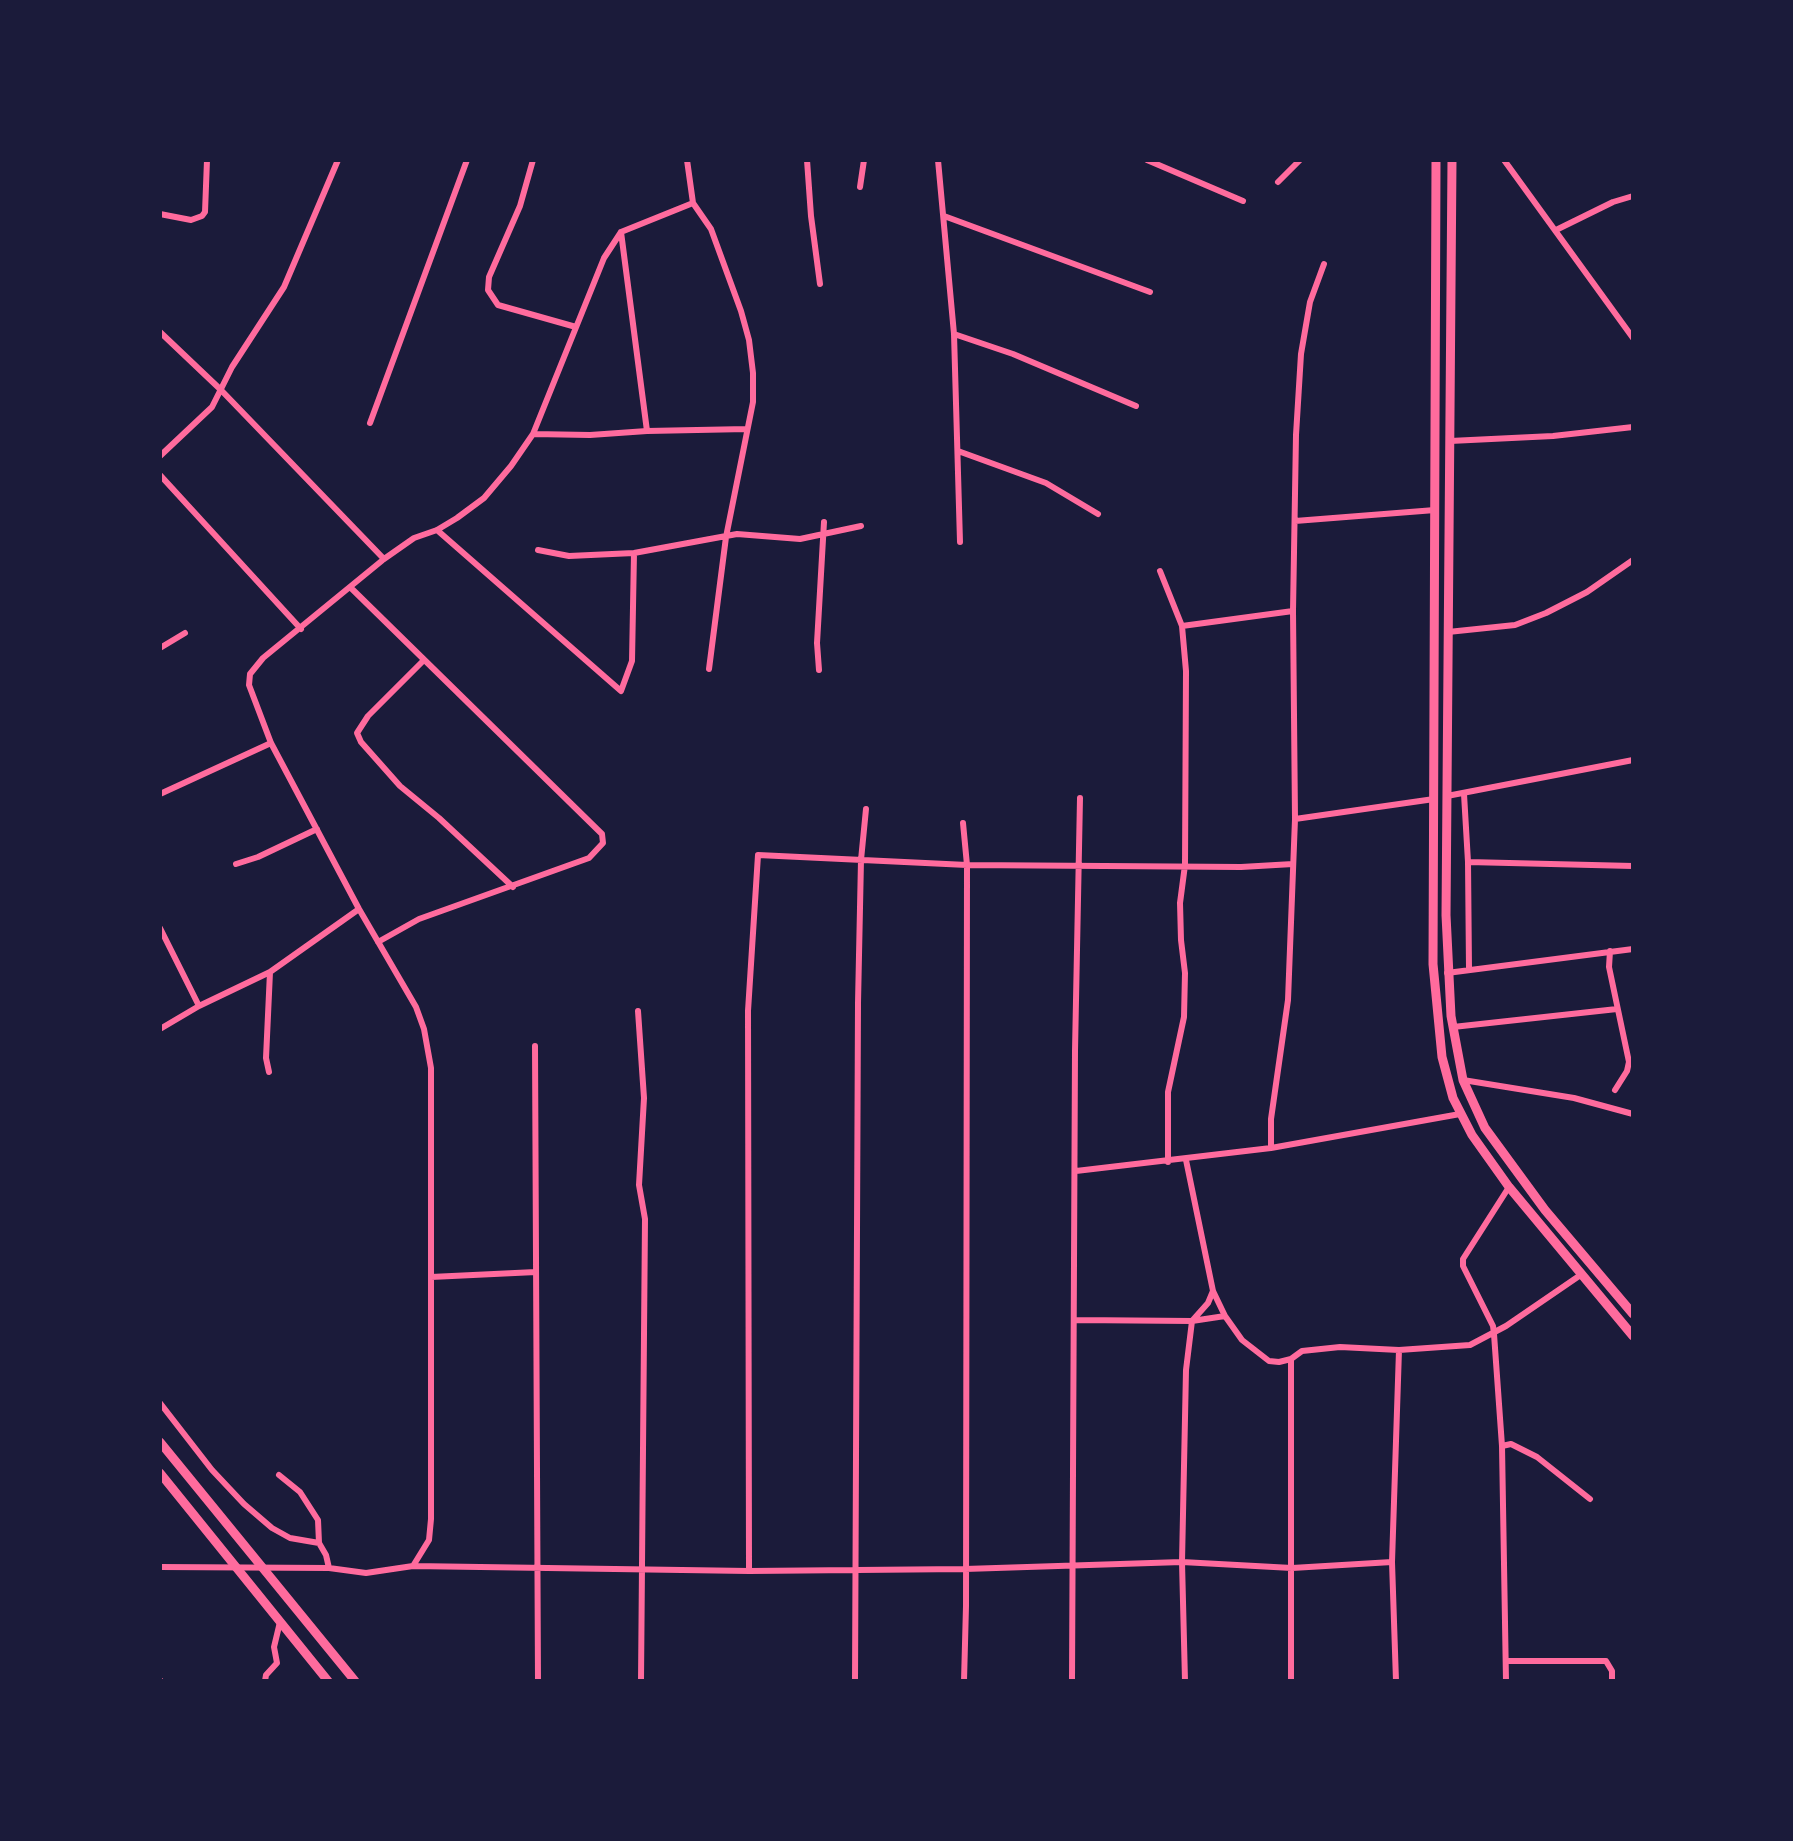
<!DOCTYPE html>
<html>
<head>
<meta charset="utf-8">
<style>
  body { margin:0 }
  #map { position:relative; width:1793px; height:1841px; overflow:hidden; background:#1b1b3a; font-family:"DM Sans",sans-serif }
  canvas { display:block }
  .frame { position:absolute; inset:0; border:162px solid #1b1b3a; pointer-events:none }
</style>
</head>
<body>
<div id="map">
<canvas width="1793" height="1841"></canvas>
<div class="frame"></div>
</div>
<script>
const context = document.querySelector('canvas').getContext('2d');
context.lineJoin = 'round';
const toPath = rows => new Path2D(rows.map(r => 'M' + r).join(''));
function strokePath(path, color, width, dash) { context.strokeStyle = color; context.lineWidth = width; context.lineCap = dash ? 'butt' : 'round'; context.setLineDash(dash || []); context.stroke(path); }
const minor = toPath([
  [533,160,520,206,489,277,488,290,498,305,576,327],
  [687,160,693,203,711,229,741,311,749,340,753,373,753,402,726,537,709,669],
  [807,160,811,216,820,284],
  [938,160,954,334,960,542],
  [1147,160,1243,201],
  [1504,160,1633,338],
  [1278,182,1300,160],
  [860,187,864,160],
  [160,214,191,220,202,216,205,212,207,160],
  [944,216,1150,292],
  [1556,230,1613,202,1633,196],
  [621,232,647,431],
  [160,332,220,389,384,559],
  [954,334,1013,354,1136,406],
  [370,423,467,160],
  [533,434,590,435,647,431,747,429],
  [1450,441,1553,436,1633,427],
  [958,451,1046,483,1098,514],
  [160,456,212,407,232,367,284,287,338,160],
  [160,475,301,629],
  [1295,521,1435,510],
  [437,530,621,691,632,661,634,553],
  [538,550,569,556,634,553,737,534,800,539,861,526],
  [1160,571,1182,626,1186,671,1185,865,1180,903,1181,940,1185,973,1184,1017,1168,1092,1168,1162],
  [350,587,602,834,603,843,589,858,419,919,378,942],
  [1182,626,1293,611],
  [1448,632,1515,625,1546,613,1587,592,1633,560],
  [160,648,185,633],
  [424,660,368,716,357,733,361,742,400,786,439,818,513,887],
  [819,670,817,643,824,522],
  [160,794,271,743],
  [1464,794,1468,862,1469,969],
  [1447,796,1633,760],
  [1295,819,1434,799],
  [963,823,967,865,966,1606,964,1681],
  [1468,862,1633,866],
  [236,864,258,857,317,829],
  [160,928,199,1006],
  [1610,951,1609,967,1629,1062,1627,1071,1615,1090],
  [1447,973,1633,949],
  [638,1011,644,1098,639,1185,645,1219,641,1681],
  [1453,1027,1617,1009],
  [160,1029,199,1006,270,972,359,909],
  [535,1046,538,1681],
  [269,1072,266,1058,270,972],
  [1463,1080,1574,1098,1633,1114],
  [1271,1148,1271,1119,1288,1000,1295,819,1293,611,1296,435,1301,354,1310,302,1324,264],
  [1186,1160,1213,1291,1225,1316,1242,1340,1269,1361,1279,1362,1291,1359,1302,1351,1340,1347,1399,1350,1470,1345,1506,1326,1582,1274],
  [1076,1171,1271,1148,1460,1114],
  [431,1277,536,1272],
  [1075,1320,1192,1321,1225,1316],
  [1291,1359,1291,1681],
  [160,1403,212,1470,244,1504,272,1528,290,1538,319,1543],
  [1502,1446,1511,1444,1537,1457,1590,1499],
  [279,1475,300,1492,318,1520,319,1543,326,1555,329,1568],
  [413,1566,429,1540,431,1519,431,1068,424,1029,416,1007,359,909,271,743,249,685,250,674,263,658,384,559,414,538,437,530,457,518,484,498,511,466,533,434,604,258,621,232,693,203],
  [160,1567,329,1568,366,1573,413,1566,749,1571,965,1569,1182,1562,1292,1568,1392,1562],
  [749,1571,748,1011,758,855,967,865,1241,867,1293,864],
  [1506,1661,1606,1661,1612,1671,1612,1681],
  [160,1680,161,1681],
  [265,1681,266,1675,277,1663,274,1647,280,1622],
  [855,1681,858,1003,861,860,866,809],
  [1072,1681,1075,1051,1080,798],
  [1185,1681,1182,1562,1186,1370,1192,1321,1208,1303,1213,1291],
  [1396,1681,1392,1562,1399,1350],
  [1506,1681,1502,1446,1494,1334,1493,1326,1463,1266,1463,1259,1509,1187]
]);
const primary = toPath([
  [1436,160,1433,964,1442,1057,1453,1098,1472,1135,1509,1187,1633,1336],
  [1452,160,1446,915,1451,1016,1463,1080,1485,1128,1545,1210,1633,1314]
]);
const trunk = toPath([
  [160,1442,355,1681],
  [160,1473,328,1681]
]);
strokePath(minor, '#ff6b9d', 6);
strokePath(primary, '#ff6b9d', 9);
strokePath(trunk, '#ff6b9d', 9);
</script>
</body>
</html>
